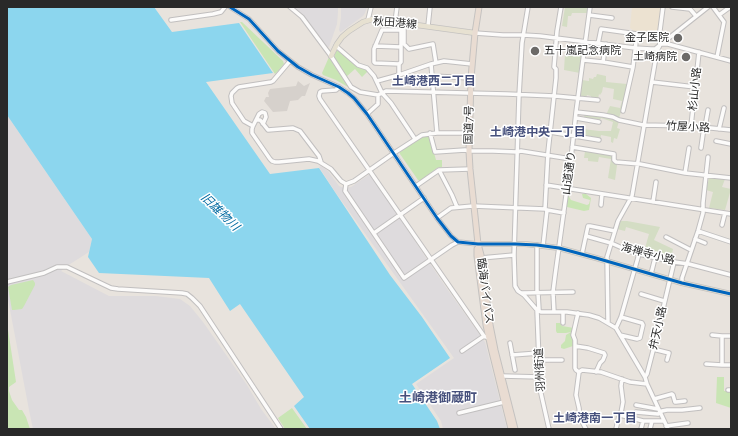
<!DOCTYPE html>
<html>
<head>
<meta charset="utf-8">
<style>
  body { margin:0 }
  #map { position:relative; width:738px; height:436px; overflow:hidden; background:#e8e3dd; font-family:Raleway,sans-serif }
  canvas { display:block }
  .frame { position:absolute; inset:0; border:8px solid #292929; pointer-events:none }
</style>
</head>
<body>
<div id="map">
<canvas width="738" height="436"></canvas>
<div class="frame"></div>
</div>
<script>
const context = document.querySelector('canvas').getContext('2d');
context.lineJoin = 'round';
function fillPath(path, color) { context.fillStyle = color; context.fill(path, 'evenodd'); }
const toPath = rows => new Path2D(rows.map(r => 'M' + r).join(''));
function strokePath(path, color, width, dash) { context.strokeStyle = color; context.lineWidth = width; context.lineCap = dash ? 'butt' : 'round'; context.setLineDash(dash || []); context.stroke(path); }
function write(font, color, halo, rows, align = 'center') {
  context.font = font + ' Raleway,"Noto Sans JP",sans-serif'; context.lineWidth = 3; context.setLineDash([]); context.textBaseline = 'middle'; context.strokeStyle = halo; context.fillStyle = color; for (const [text, x, y, turn = 0] of rows) {
    context.save(); context.translate(x, y); context.rotate((+turn || 0) * Math.PI / 180); context.textAlign = isNaN(turn) ? turn : align; if (halo) context.strokeText(text, 0, 0); context.fillText(text, 0, 0); context.restore();
  }
}
const industrial = toPath([
  [293,7,338,7,338,12,337,24,329,47,325,46,303,15],
  [341,7,367,7,365,13,363,16,341,32,340,32,339,30,341,18],
  [7,115,92,239,89,252,67,266,61,271,109,296,156,296,180,299,190,306,203,322,229,359,247,385,261,409,276,429,33,429,29,410,7,294],
  [321,166,328,171,339,186,344,188,351,187,370,174,445,286,485,342,507,429,443,429,441,421,416,384,454,358,336,193,319,167]
]);
const education = toPath([
  [632,7,661,7,659,35,634,31,630,28]
]);
const green = toPath([
  [240,22,242,22,283,61,284,64,278,71,275,74],
  [336,51,341,51,368,71,362,77,355,69,346,77,334,58],
  [329,57,348,87,336,80,323,75,322,73],
  [429,135,436,160,442,160,442,167,437,168,420,181,418,180,400,154,400,152,416,140],
  [582,194,586,194,591,198,589,210,584,211,567,207,567,196,568,195,571,200,587,205,589,204,590,200,583,198],
  [33,280,35,283,35,285,24,306,22,309,14,310,12,310,8,287,11,285],
  [7,323,16,382,9,387,9,391,12,400,19,410,22,410,26,417,30,429,7,429],
  [556,323,560,323,562,326,574,328,572,331,574,341,573,346,564,349,561,348,561,345,565,341,566,335,571,332,566,333,557,333,556,331],
  [717,377,724,377,724,391,731,391,731,408,716,403],
  [292,408,307,429,285,429,278,418]
]);
const cemetery = toPath([
  [565,7,589,7,588,13,572,13,571,16,568,16,567,27,562,26],
  [571,45,583,47,580,73,564,70,565,54,567,49,570,49],
  [597,74,606,76,606,82,627,84,625,100,619,118,606,115,610,106,620,108,622,101,613,99,614,89,603,87,602,92,600,95,599,94,598,99,591,98,591,96,587,95,586,98,581,97,580,95,582,80,589,81,589,78,593,79,594,77,596,77],
  [585,114,602,116,619,121,617,128,620,129,617,139,614,138,613,143,611,142,611,137,601,135,600,139,575,135,575,128,599,131,611,131,613,122,601,118,600,120,584,117],
  [585,151,612,155,615,163,617,165,615,180,608,178,611,159,599,157,598,162,588,161,588,158,584,158],
  [709,178,725,179,722,187,731,189,725,210,709,208,713,192,706,190],
  [619,221,627,221,660,227,654,240,673,249,672,254,669,253,668,255,645,248,649,234,626,227,625,231,617,229]
]);
const plaza = toPath([
  [298,81,304,86,310,83,305,96,302,96,298,100,290,101,287,111,273,112,264,101,266,97,269,97,268,93,270,89,296,86]
]);
const water = toPath([
  [7,7,154,7,172,32,239,23,273,73,206,82,270,174,319,168,390,275,422,317,450,358,412,384,437,421,440,429,310,429,294,406,304,397,240,304,230,311,209,278,99,273,88,257,92,239,7,115]
]);
const minor = toPath([
  [230,7,249,19,278,51,298,67,312,75,339,87,348,93,354,98,367,114,437,218,451,236,458,242,478,244],
  [290,7,302,17,331,56,351,87,360,92,378,95,386,91,507,94,555,96,598,100],
  [528,7,522,43,519,96,514,255,515,286,518,291,524,295,537,310,541,312,567,312,589,315,599,318,616,328,645,377,647,384,668,429],
  [672,7,690,9,696,16],
  [713,7,724,22,717,57],
  [589,15,612,18],
  [719,15,730,7],
  [171,20,213,14,221,12,225,7],
  [368,20,371,7],
  [395,22,397,7],
  [404,23,404,44,409,49,433,44,436,63],
  [428,26,430,7],
  [475,33,503,35,523,35,540,36,635,48,651,49,655,49,708,7],
  [598,44,601,29,637,34,633,67],
  [606,44,603,62,633,67,623,111],
  [661,44,668,44,731,61],
  [336,46,358,65,367,68,374,76,382,93,391,103,415,139],
  [375,46,401,47],
  [583,60,603,62],
  [399,64,375,63,374,62,374,49,382,30,401,30],
  [431,64,437,133],
  [399,75,399,64,401,62,401,23],
  [432,76,471,78],
  [377,81,399,75,431,64,444,61,472,64],
  [652,82,695,87],
  [339,87,336,90,322,91,320,92,319,96,320,99,484,336,490,339],
  [576,112,603,115,613,117,619,120,643,125,691,126,731,130],
  [367,114,378,104,378,95],
  [576,118,599,122],
  [256,120,260,120,261,121,268,130,293,128,300,131,319,156,321,162],
  [263,124,266,117,265,113,262,112,259,114,253,126,252,129,252,133,270,159,272,161,275,162,279,162,309,159,318,161,331,169,341,181,346,184,354,181,394,153,422,135,437,133,469,133],
  [253,126,244,121,232,103,231,96,232,93,237,88,239,87,271,82,273,81,290,61],
  [691,126,699,52],
  [705,127,708,110],
  [719,129,724,108],
  [550,132,599,140],
  [430,133,435,152,465,150,469,151,493,151,517,152,521,151,571,159],
  [716,141,731,144],
  [572,147,614,154,614,160,616,162,640,164,685,173,731,178],
  [701,148,704,127],
  [439,170,452,195,457,207],
  [685,173,689,148],
  [346,184,345,191,404,278,452,245,458,242],
  [546,185,731,214],
  [416,186,439,170,470,169],
  [653,202,656,182],
  [601,205,602,194],
  [545,209,548,152,556,78,556,69,554,67,557,31,561,7],
  [437,218,451,208,473,206,545,209,547,210,564,213],
  [722,225,725,213],
  [698,231,731,242],
  [374,233,424,198],
  [586,236,611,243,629,251,639,254,674,262,689,264,731,275],
  [666,237,691,250],
  [695,239,705,243],
  [543,246,547,210],
  [582,254,588,226,590,226,615,231],
  [481,258,514,255],
  [651,274,655,258],
  [7,282,44,273,57,267,67,267,111,288,118,289,182,293,187,294,192,298,200,306,281,429],
  [682,283,682,278,698,231,703,213,703,203,708,157],
  [522,293,573,292],
  [537,293,537,245],
  [538,293,539,310],
  [641,294,664,301],
  [537,310,540,389,549,429],
  [554,312,553,292,555,276,571,159,576,112,590,7],
  [578,313,573,335,575,340,575,368,576,370,579,372],
  [563,323,563,312],
  [608,323,607,257,618,221,632,196,657,51,660,45,659,38,663,7],
  [616,328,621,317,639,254],
  [620,335,637,339,640,338,643,325,642,323,621,317],
  [712,335,722,336],
  [731,336,722,336,722,365,731,365],
  [510,343,515,370],
  [575,346,588,348,604,353,605,355,603,360,600,363,596,372],
  [653,349,669,353,667,360],
  [462,351,484,336],
  [512,355,539,353],
  [539,360,562,360],
  [706,364,722,365],
  [502,376,540,377],
  [645,377,647,374,655,343,674,262],
  [728,390,731,390],
  [654,399,672,394,673,395,675,402,676,402,685,401],
  [636,405,658,409],
  [636,412,658,414,662,411,667,410,682,410,700,408],
  [459,413,504,402],
  [620,415,643,421,664,421],
  [666,426,688,423],
  [586,429,580,418,579,408,576,395,579,372,582,370,601,372,630,382,647,384],
  [616,429,619,416,621,413,623,402,621,386,622,379],
  [641,429,643,421],
  [650,429,652,421]
]);
const major = toPath([
  [331,56,337,44,342,37,349,31,363,22,373,19,475,33],
  [478,244,525,244,543,246,559,248,596,258,682,283,731,294]
]);
const highway = toPath([
  [479,7,475,33,471,78,469,151,470,169,478,244,481,255,490,325,495,350,515,429],
  [477,249,477,256,486,325,491,348,511,429]
]);
const bus1 = toPath([
  [230,7,249,19,278,51,298,67,312,75,339,87,348,93,354,98,367,114,437,218,451,236,458,242,478,244,515,244,537,245,559,248,596,258,682,283,731,294]
]);
const markers = [
  [678,38,5,"#6c6a68"],
  [535,51,5,"#6c6a68"],
  [686,57,5,"#6c6a68"]
];
const streetNames = [
  ["秋田港線",395,23,5],
  ["杉山小路",695,89,-84],
  ["国道7号",469,125,-89],
  ["竹屋小路",688,127,3],
  ["山道通り",569,173,-82],
  ["海禅寺小路",648,254,15],
  ["臨海バイパス",485,291,82],
  ["弁天小路",658,328,-77],
  ["羽州街道",540,370,-93]
];
const poiNames = [
  ["金子医院",669,38],
  ["五十嵐記念病院",544,51,"left"],
  ["土崎病院",677,57]
];
const neighbourhoodNames = [
  ["土崎港西二丁目",434,81],
  ["土崎港中央一丁目",538,132],
  ["土崎港南一丁目",595,418]
];
const waterNames = [
  ["旧雄物川",220,212,44]
];
const quarterNames = [
  ["土崎港御蔵町",438,398]
];
fillPath(industrial, '#dedbdd');
fillPath(education, '#ece2d1');
fillPath(green, '#c9e5b4');
fillPath(cemetery, '#d4ddc4');
fillPath(plaza, '#d6d1cc');
fillPath(water, '#8cd6ee');
strokePath(minor, '#c1bfbf', 5.5);
strokePath(major, '#c4c2c0', 6);
strokePath(highway, '#c4c2c0', 7);
strokePath(minor, '#fcfbfa', 3.5);
strokePath(major, '#e7e1d1', 4.5);
strokePath(highway, '#e9dcd2', 5);
strokePath(bus1, '#0065bd', 3);
for (const [x, y, r, color] of markers) { const dot = new Path2D(); dot.arc(x, y, r, 0, 2 * Math.PI); context.fillStyle = color; context.fill(dot); strokePath(dot, '#fff', 1.5); }
write('11px', '#292929', '#fff', streetNames);
write('11px', '#292929', '#fff', poiNames, 'right');
write('bold 12px', '#46507c', '#fff', neighbourhoodNames);
write('italic 12px', '#046ca2', '#fff', waterNames);
write('bold 13px', '#46507c', '#fff', quarterNames);
</script>
</body>
</html>
